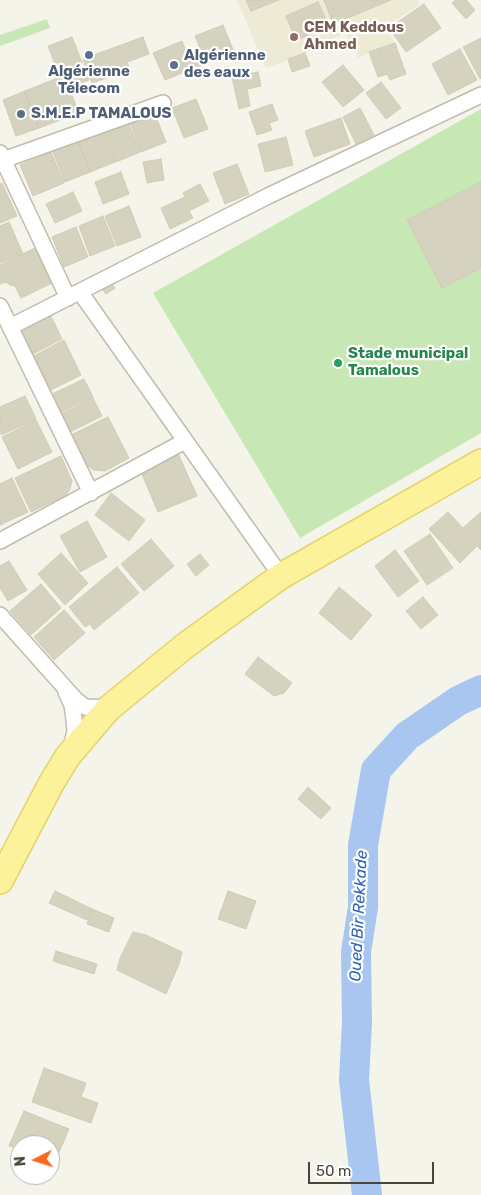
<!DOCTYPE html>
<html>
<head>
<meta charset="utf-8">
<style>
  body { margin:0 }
  #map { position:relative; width:481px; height:1195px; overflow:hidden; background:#f5f4ea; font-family:Rubik,sans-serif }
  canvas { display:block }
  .north { position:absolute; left:10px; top:1135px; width:50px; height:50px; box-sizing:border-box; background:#fff; border:1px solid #b6b5af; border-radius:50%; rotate:265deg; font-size:14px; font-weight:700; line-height:20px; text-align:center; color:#494538 }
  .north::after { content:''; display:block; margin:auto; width:18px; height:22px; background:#f66720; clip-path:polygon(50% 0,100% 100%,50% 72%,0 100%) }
  .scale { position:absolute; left:308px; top:1162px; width:126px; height:22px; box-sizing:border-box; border:2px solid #494538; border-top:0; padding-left:6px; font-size:15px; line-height:18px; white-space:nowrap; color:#494538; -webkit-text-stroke:4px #fff; paint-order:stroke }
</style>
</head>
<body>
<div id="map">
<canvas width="481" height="1195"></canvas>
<div class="north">N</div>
<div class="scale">50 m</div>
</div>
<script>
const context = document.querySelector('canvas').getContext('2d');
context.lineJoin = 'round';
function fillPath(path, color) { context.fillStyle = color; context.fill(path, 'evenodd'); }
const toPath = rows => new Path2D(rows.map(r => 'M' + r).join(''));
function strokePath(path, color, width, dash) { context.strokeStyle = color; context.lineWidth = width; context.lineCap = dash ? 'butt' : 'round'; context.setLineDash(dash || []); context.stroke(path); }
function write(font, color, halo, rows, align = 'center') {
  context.font = font + ' Rubik,sans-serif'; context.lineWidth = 4.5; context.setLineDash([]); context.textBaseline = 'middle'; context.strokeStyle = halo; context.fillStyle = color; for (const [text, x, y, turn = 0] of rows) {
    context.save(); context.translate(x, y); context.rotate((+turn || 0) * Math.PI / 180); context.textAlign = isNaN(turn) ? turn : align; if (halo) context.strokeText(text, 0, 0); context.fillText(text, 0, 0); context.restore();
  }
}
const education = toPath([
  [237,0,418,0,419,5,387,26,394,43,358,58,346,32,297,57,266,68]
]);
const green = toPath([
  [47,19,50,28,0,46,0,35],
  [481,109,481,433,300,538,153,293]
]);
const river = toPath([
  [367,1195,354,1080,357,1023,356,952,363,907,363,845,376,770,407,736,458,701,481,690]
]);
const building = toPath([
  [246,0,279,0,251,11,246,0],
  [324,0,391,0,333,24,324,0],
  [456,0,466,0,475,10,466,19,452,3,456,0],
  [318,2,329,26,296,40,286,16,318,2],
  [424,4,441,28,406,52,389,28,424,4],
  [223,25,234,52,165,80,153,53,182,41,187,54,200,48,195,36,223,25],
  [72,37,89,80,69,88,79,113,39,128,25,91,60,77,48,46,72,37],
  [143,37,149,54,127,62,130,70,92,83,83,59,143,37],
  [481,38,481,78,480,79,463,47,481,38],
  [395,43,406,74,390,80,387,74,378,77,369,52,395,43],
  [460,49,477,80,448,95,432,64,460,49],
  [305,53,310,66,292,72,288,59,305,53],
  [343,65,364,90,343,107,322,82,343,65],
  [258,72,261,86,247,89,250,106,239,109,232,77,258,72],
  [381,82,401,108,386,119,366,93,381,82],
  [25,91,39,128,16,136,3,100,25,91],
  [196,99,208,129,184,138,172,108,196,99],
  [272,104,278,120,269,123,272,130,257,135,249,112,272,104],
  [360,108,374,135,356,144,343,117,360,108],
  [154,112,166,142,141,152,130,122,154,112],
  [341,118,350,144,314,157,305,131,341,118],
  [128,122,140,152,116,162,104,132,128,122],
  [103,132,115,162,90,172,78,142,103,132],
  [286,137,293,165,265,172,258,144,286,137],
  [78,142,90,172,65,182,53,152,78,142],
  [51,152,64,183,33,196,20,165,51,152],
  [161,159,164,180,147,183,143,162,161,159],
  [237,164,249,194,225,204,213,173,237,164],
  [121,172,129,194,103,204,95,182,121,172],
  [481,182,481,268,442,288,407,220,481,182],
  [2,183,17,216,0,223,0,184,2,183],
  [200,184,209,201,189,211,193,218,170,229,161,208,185,197,183,193,200,184],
  [73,192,82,211,55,223,46,204,73,192],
  [129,206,141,237,117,246,105,216,129,206],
  [103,216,115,246,90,256,79,226,103,216],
  [9,222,23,254,0,263,0,226,9,222],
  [76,227,88,257,64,267,52,237,76,227],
  [35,248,52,283,21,298,15,286,10,285,6,282,0,284,0,265,35,248],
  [109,280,115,288,106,294,100,286,109,280],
  [49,312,62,339,29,356,15,329,49,312],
  [64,340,81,375,47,392,30,358,64,340],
  [84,379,93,397,59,413,50,395,84,379],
  [25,396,36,419,1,435,0,407,25,396],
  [93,398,102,416,68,433,59,415,93,398],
  [108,417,129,458,105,471,93,470,86,464,71,435,108,417],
  [36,420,52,452,18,469,2,437,36,420],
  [176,449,197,496,158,512,138,465,176,449],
  [61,456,72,481,70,489,66,495,31,512,15,478,61,456],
  [12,478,28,512,0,525,0,484,12,478],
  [111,493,145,520,129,541,95,515,111,493],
  [448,512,463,528,481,512,481,550,477,546,460,563,429,529,448,512],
  [87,521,107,557,80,572,60,536,87,521],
  [430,534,453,568,427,585,404,551,430,534],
  [151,539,174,566,144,591,121,564,151,539],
  [395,550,419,581,398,597,375,566,395,550],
  [61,553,88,583,65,605,38,574,61,553],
  [200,554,209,565,196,576,187,564,200,554],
  [9,561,27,590,8,601,0,588,0,566,9,561],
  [117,567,139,593,94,630,90,624,85,627,69,607,117,567],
  [41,584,61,608,31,635,10,611,41,584],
  [339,587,372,615,351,640,319,613,339,587],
  [423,597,438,615,421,629,406,611,423,597],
  [64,610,85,633,54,660,34,637,64,610],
  [258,657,292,683,284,693,274,696,245,674,258,657],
  [308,787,331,808,321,819,298,799,308,787],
  [55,891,92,909,87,920,49,903,55,891],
  [228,891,256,901,246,929,218,919,228,891],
  [92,909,114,918,109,932,87,924,92,909],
  [133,932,146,935,182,952,179,964,166,994,117,970,120,958,133,932],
  [56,951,97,964,94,974,53,961,56,951],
  [44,1068,86,1083,81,1097,98,1103,91,1123,32,1102,44,1068],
  [24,1111,69,1129,54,1164,50,1163,50,1145,20,1145,20,1150,9,1146,24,1111]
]);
const minor = toPath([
  [0,153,68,298],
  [3,160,163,103],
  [80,292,281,576],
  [0,306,91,493],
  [10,327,268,196,481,95],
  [0,541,185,441],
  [0,615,75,699,85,707,109,708],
  [66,692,72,705,74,719,75,731,71,749]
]);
const primary = toPath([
  [0,881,52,782,68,756,109,708,186,645,281,576,481,462]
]);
const markers = [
  [294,37,5,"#8d6e63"],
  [89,55,5,"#5c6f8a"],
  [174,65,5,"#5c6f8a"],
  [21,114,5,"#5c6f8a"],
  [338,363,5,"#2e9e5b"]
];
const educationNames = [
  ["CEM Keddous",304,28],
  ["Ahmed",304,45]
];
const serviceNames = [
  ["Algérienne",184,56],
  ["des eaux",184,73],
  ["Algérienne",89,72,"center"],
  ["Télecom",89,89,"center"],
  ["S.M.E.P TAMALOUS",31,114]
];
const leisureNames = [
  ["Stade municipal",348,354],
  ["Tamalous",348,371]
];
const waterNames = [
  ["Oued Bir Rekkade",359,916,-87]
];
fillPath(education, '#edebd5');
fillPath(green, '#c7e8b4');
strokePath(river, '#a9c6f0', 30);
fillPath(building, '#d6d2c0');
strokePath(building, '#d1cbb3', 1);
strokePath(minor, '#c0bdad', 18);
strokePath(primary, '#e2d46b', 28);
strokePath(minor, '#fff', 15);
strokePath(primary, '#fcf29c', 25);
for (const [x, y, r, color] of markers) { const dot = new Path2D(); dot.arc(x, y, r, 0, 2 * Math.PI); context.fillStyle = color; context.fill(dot); strokePath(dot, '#fff', 2); }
write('bold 15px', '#785e54', '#fff', educationNames, 'left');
write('bold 15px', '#4e5e75', '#fff', serviceNames, 'left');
write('bold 15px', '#27864d', '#fff', leisureNames, 'left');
write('italic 16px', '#3265b4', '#fff', waterNames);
</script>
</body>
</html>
